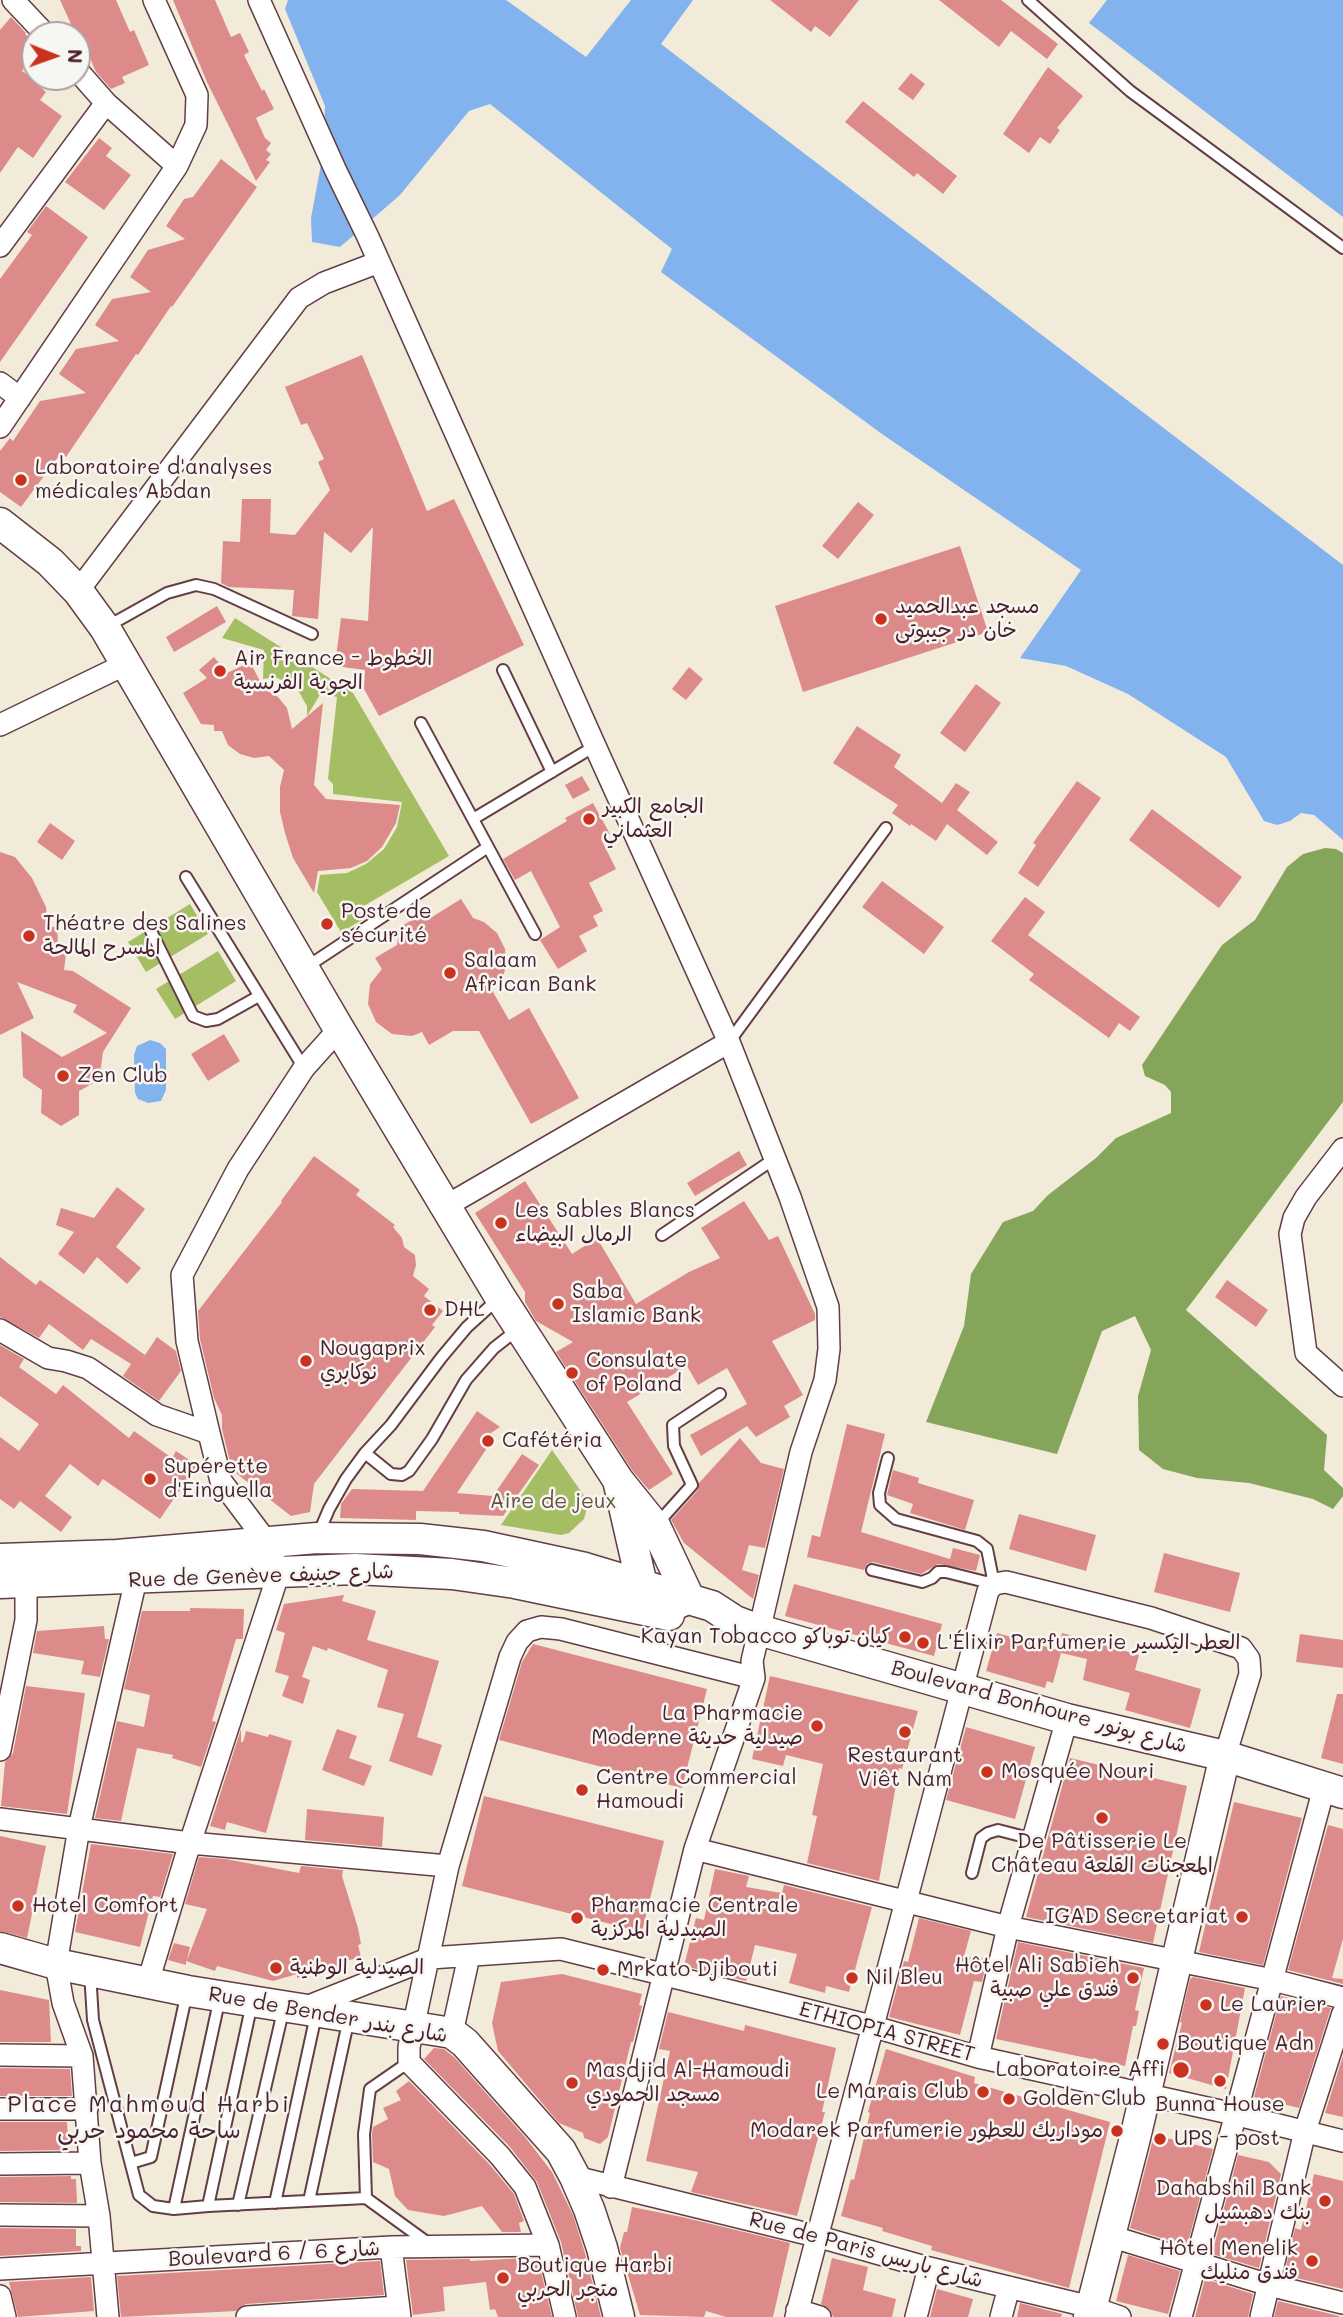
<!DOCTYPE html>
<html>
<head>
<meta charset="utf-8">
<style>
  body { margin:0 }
  #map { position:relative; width:1343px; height:2317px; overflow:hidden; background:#f2ebda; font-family:Mali,sans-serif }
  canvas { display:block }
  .north { position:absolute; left:21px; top:21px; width:70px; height:70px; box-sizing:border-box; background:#f6f6f2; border:2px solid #b1a0a2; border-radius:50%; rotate:91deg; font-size:19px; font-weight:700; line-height:28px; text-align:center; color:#4a1f2b }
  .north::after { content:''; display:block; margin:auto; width:24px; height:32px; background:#c8321e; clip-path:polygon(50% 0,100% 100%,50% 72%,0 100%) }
</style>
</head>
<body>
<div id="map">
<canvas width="1343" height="2317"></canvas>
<div class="north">N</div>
</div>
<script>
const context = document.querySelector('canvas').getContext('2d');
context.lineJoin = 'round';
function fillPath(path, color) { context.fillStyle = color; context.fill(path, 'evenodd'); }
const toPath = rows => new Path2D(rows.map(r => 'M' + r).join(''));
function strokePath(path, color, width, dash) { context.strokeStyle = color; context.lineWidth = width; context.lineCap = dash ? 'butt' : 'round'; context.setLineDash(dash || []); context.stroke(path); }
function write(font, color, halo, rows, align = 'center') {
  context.font = font + ' Mali,"Playpen Sans Arabic",sans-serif'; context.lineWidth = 5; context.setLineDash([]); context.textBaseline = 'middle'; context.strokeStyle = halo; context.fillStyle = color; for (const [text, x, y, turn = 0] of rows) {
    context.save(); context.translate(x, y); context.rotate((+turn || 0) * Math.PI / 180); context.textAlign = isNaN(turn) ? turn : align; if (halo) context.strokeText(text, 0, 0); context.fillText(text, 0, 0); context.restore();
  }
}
const green = toPath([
  [235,618,353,693,449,856,357,910,364,919,341,932,317,892,320,875,347,873,366,864,384,849,397,827,402,802,333,794,333,784,328,779,337,697,321,693,307,716,307,706,296,687,275,677,263,679,264,650,222,638],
  [190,904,208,934,146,972,128,942],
  [218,951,236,981,175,1019,156,989],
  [552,1450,585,1497,587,1508,584,1519,569,1533,561,1535,501,1525]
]);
const forest = toPath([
  [1325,848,1336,849,1343,853,1343,1102,1186,1310,1327,1435,1324,1470,1343,1488,1343,1496,1333,1509,1313,1499,1249,1483,1197,1478,1163,1469,1139,1450,1138,1396,1151,1350,1135,1316,1102,1331,1057,1454,926,1422,964,1326,971,1274,1003,1222,1033,1211,1048,1195,1096,1158,1116,1138,1171,1113,1171,1092,1165,1085,1145,1076,1142,1065,1222,945,1255,920,1287,867,1303,854]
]);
const water = toPath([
  [288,0,506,0,586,57,631,0,693,0,661,44,1343,565,1343,840,1314,815,1301,813,1290,821,1277,825,1264,821,1226,757,1128,694,1066,666,1020,658,1081,570,882,434,661,272,672,249,490,104,469,111,400,195,340,247,312,242,311,218,323,154,325,106,285,9],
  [1107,0,1343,0,1343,217,1089,23],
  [150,1040,160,1043,166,1049,166,1090,161,1101,148,1103,138,1099,135,1093,134,1055,137,1046]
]);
const building = toPath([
  [60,0,116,0,130,32,134,30,149,65,122,77,125,83,111,89,96,72,80,35,76,35],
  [173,0,215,0,231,37,240,33,249,52,244,55,262,91,264,89,274,109,256,118,265,138,271,143,266,150,271,154,266,160,270,162,256,181,207,82],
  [770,0,859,0,830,37,815,26,811,32],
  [939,0,1001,0,1058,44,1047,59,1011,31,999,47],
  [11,17,26,33,25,34,35,42,35,51,22,71,41,84,39,86,46,92,40,100,62,116,33,158,18,147,0,173,0,30],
  [1048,67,1083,96,1057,128,1060,130,1050,144,1040,137,1029,153,1003,134],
  [911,73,925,84,913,100,898,89],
  [863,101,957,176,943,194,917,173,914,177,845,122],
  [99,138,112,148,106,156,131,175,104,210,65,182],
  [221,159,257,187,172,307,171,306,138,355,136,354,66,457,61,453,21,507,0,492,0,451,10,438,13,441,40,401,86,393,59,374,76,349,119,341,95,325,112,299,151,292,130,277,148,250,185,239,166,226,184,199,193,197],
  [46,206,88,237,0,362,0,279,32,235,27,232],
  [362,355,427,511,454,499,524,645,379,716,364,689,365,670,335,666,341,618,368,621,373,527,351,553,324,532,318,619,292,616,294,590,229,587,221,583,223,541,240,542,242,499,271,499,270,533,295,535,330,490,318,462,324,459,307,423,301,425,285,387],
  [858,502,874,515,838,559,822,546],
  [960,546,988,632,803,692,775,606],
  [217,606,226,622,174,652,166,637],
  [214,657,227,673,250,662,264,689,278,697,287,708,292,729,323,703,314,785,326,799,400,805,396,823,382,847,367,861,351,868,318,871,314,893,293,858,285,833,280,812,280,787,284,770,269,756,254,758,240,754,228,745,222,731,214,731,214,725,201,724,183,693,207,678,199,670],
  [689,667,703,679,686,700,672,689],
  [976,684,1001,703,965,752,940,733],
  [857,726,901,755,894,767,942,803,956,783,970,792,957,810,998,842,987,855,947,824,936,841,911,824,910,826,892,813,898,805,833,763],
  [582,776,590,790,573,799,565,785],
  [1077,781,1101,798,1038,887,1018,873,1036,845,1033,843],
  [593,803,610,834,601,839,616,869,589,883,603,911,593,916,598,926,579,936,587,951,558,969,540,940,560,927,531,871,515,880,503,859,567,821,565,818],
  [1152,809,1242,877,1219,908,1129,840],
  [50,823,75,841,62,860,37,842],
  [0,852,15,857,32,878,46,907,48,928,57,926,58,945,67,947,64,970,73,971,131,1008,103,1052,99,1080,79,1091,79,1115,61,1126,41,1113,42,1090,23,1077,21,1031,62,1057,107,1033,73,1012,77,1005,17,982,34,1018,0,1035],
  [882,881,944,927,924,954,862,907],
  [1025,897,1045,912,1028,935,1140,1017,1130,1031,1119,1023,1109,1038,1029,980,1034,974,991,941],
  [461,899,473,918,484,922,497,933,505,949,506,966,503,977,489,985,509,1020,529,1008,579,1098,531,1124,479,1031,453,1031,429,1045,422,1032,412,1036,392,1034,376,1022,368,1004,370,984,382,969,375,958,397,945,398,937,405,924,419,916,432,917],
  [224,1034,240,1061,208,1081,191,1054],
  [739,1151,747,1165,695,1196,687,1183],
  [314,1156,360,1190,356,1195,395,1225,393,1227,402,1238,404,1247,415,1255,416,1265,413,1276,429,1289,424,1296,443,1311,432,1325,435,1327,314,1484,310,1512,291,1516,232,1470,222,1429,222,1415,214,1398,200,1339,198,1311,282,1202,281,1201],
  [525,1181,572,1254,597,1238,636,1304,689,1272,720,1258,701,1228,744,1201,769,1240,778,1236,815,1314,815,1320,772,1341,803,1395,784,1406,790,1417,756,1437,747,1426,701,1456,690,1435,747,1404,727,1368,698,1385,687,1366,627,1402,673,1474,649,1490,632,1470,556,1352,573,1342,536,1321,525,1302,525,1292,475,1213],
  [117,1187,145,1209,116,1247,141,1268,127,1284,97,1257,84,1274,58,1254,74,1232,56,1225,61,1208,94,1218],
  [0,1257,36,1285,40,1280,145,1355,157,1337,176,1351,181,1371,159,1401,123,1376,131,1364,91,1339,83,1350,49,1324,39,1338,0,1317],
  [1227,1280,1268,1310,1256,1327,1215,1297],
  [0,1345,24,1359,19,1367,56,1394,63,1385,129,1438,134,1431,172,1458,176,1451,197,1465,160,1519,103,1479,98,1486,70,1464,45,1496,72,1517,61,1532,20,1501,14,1509,0,1499,0,1437,19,1451,39,1424,0,1396],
  [477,1411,500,1427,491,1433,495,1436,457,1493,493,1496,522,1454,539,1465,503,1516,459,1514,459,1512,416,1511,416,1520,340,1518,341,1504,352,1489,423,1491],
  [847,1424,885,1434,861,1532,950,1559,953,1548,980,1555,976,1571,938,1564,921,1574,873,1562,867,1564,864,1570,807,1557,812,1535,820,1537],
  [740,1438,761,1463,784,1469,765,1548,749,1545,742,1570,759,1575,753,1599,684,1543,671,1520,698,1490,699,1483],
  [893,1470,919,1478,918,1483,974,1500,965,1530,910,1513,913,1504,887,1495],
  [1019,1514,1096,1535,1086,1571,1009,1549],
  [1164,1553,1240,1573,1230,1612,1154,1592],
  [794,1584,942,1624,934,1656,785,1616],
  [344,1595,342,1601,376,1611,367,1640,439,1661,417,1737,442,1745,432,1776,389,1761,404,1714,377,1707,388,1670,328,1648,327,1651,313,1646,302,1677,310,1680,303,1704,282,1696,289,1676,275,1672,285,1633,276,1630,284,1604],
  [190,1608,244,1609,243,1639,236,1639,212,1721,216,1722,201,1767,172,1758,173,1755,137,1748,121,1821,95,1818,117,1721,144,1727,150,1695,124,1689,142,1611,190,1611],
  [104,1626,105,1639,109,1639,100,1677,81,1674,84,1661,33,1653,37,1631],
  [997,1633,1058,1650,1062,1633,1139,1655,1135,1670,1201,1689,1190,1728,1125,1710,1130,1693,1083,1680,1087,1659,1061,1653,1053,1683,1047,1681,1045,1688,986,1671],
  [1300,1634,1343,1640,1343,1668,1296,1662],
  [533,1644,707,1689,682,1788,499,1740,522,1662],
  [770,1676,918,1711,902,1769,899,1768,879,1881,807,1863,817,1816,812,1815,823,1764,786,1755,783,1766,752,1759],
  [26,1686,85,1693,67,1814,1,1806,5,1762,13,1753],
  [1337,1694,1343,1694,1343,1764,1321,1758],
  [966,1727,1035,1747,1015,1819,946,1800],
  [241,1729,241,1742,243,1742,246,1731,268,1737,269,1734,292,1741,266,1833,227,1822,225,1830,210,1826],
  [337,1729,357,1736,349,1758,372,1766,364,1786,322,1770],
  [1070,1758,1187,1786,1153,1943,1026,1917],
  [484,1796,664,1841,642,1932,462,1886],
  [1234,1802,1302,1818,1263,1965,1199,1952],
  [307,1809,384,1817,382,1847,305,1840],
  [1328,1825,1343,1829,1343,1939,1332,1978,1343,1979,1343,1984,1288,1970],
  [0,1836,46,1846,27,1938,0,1931],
  [91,1844,173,1854,160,1897,153,1896,140,1947,75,1932],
  [199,1857,226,1859,299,1873,301,1866,343,1870,342,1876,358,1928,361,1944,358,1945,361,1957,346,1961,348,1965,335,1969,297,1978,297,1974,273,1981,217,1966,215,1971,186,1961,186,1965,168,1960,174,1943,190,1947,187,1960,207,1909,185,1904],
  [715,1869,749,1876,746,1887,782,1893,784,1885,872,1907,849,1992,826,1986,825,1993,789,1983,797,1954,755,1945,746,1981,684,1966,696,1918,704,1920],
  [919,1918,971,1931,964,1956,987,1959,982,1982,974,1981,960,2035,889,2017,904,1961,908,1962],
  [1018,1942,1144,1968,1135,2010,1139,2011,1136,2026,1133,2026,1125,2066,996,2039],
  [562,1974,642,1994,639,2005,642,2006,633,2042,631,2042,608,2137,600,2144,584,2138,583,2133,559,2123,498,2051,492,2023,501,1982],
  [1193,1977,1245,1988,1226,2089,1169,2073,1182,2023,1180,2022,1190,1979],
  [0,1990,49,2000,51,2042,0,2042],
  [1281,1996,1331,2008,1299,2108,1254,2097],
  [668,2012,744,2031,745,2025,836,2048,822,2112,825,2112,797,2216,691,2192,698,2172,646,2161,670,2051,659,2049],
  [434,2048,444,2049,455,2058,525,2137,552,2172,573,2215,585,2253,601,2317,578,2317,561,2242,537,2182,510,2147,424,2059],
  [886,2049,975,2077,974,2083,1110,2122,1069,2288,931,2250,932,2246,882,2231,883,2228,841,2216,851,2179,854,2180,870,2113,868,2112],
  [1343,2056,1343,2117,1325,2113],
  [0,2068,70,2069,72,2096,0,2096],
  [409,2081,490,2165,514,2194,524,2221,519,2223,521,2232,502,2232,482,2206,444,2216,408,2210,395,2196,389,2169,373,2162,372,2134,373,2127,388,2119,383,2108,401,2100,396,2091],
  [0,2122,67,2122,69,2150,0,2151],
  [1154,2135,1213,2149,1187,2246,1130,2228],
  [1238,2155,1269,2162,1281,2174,1259,2268,1212,2254],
  [1314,2174,1343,2181,1343,2289,1284,2275,1295,2228,1301,2230],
  [71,2176,71,2179,76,2179,77,2203,0,2202,0,2177],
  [632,2207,682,2217,790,2243,773,2317,726,2317,706,2311,704,2317,640,2315,620,2248,624,2232,627,2232],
  [0,2228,76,2229,76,2246,81,2246,81,2251,0,2256],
  [1128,2255,1180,2271,1168,2314,1116,2301],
  [526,2258,526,2261,538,2259,552,2317,498,2317,495,2309,490,2310,486,2282,443,2287,445,2311,413,2315,406,2260,470,2259,470,2261],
  [832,2258,868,2267,863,2290,896,2299,892,2317,833,2317,830,2309,821,2304],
  [380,2261,384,2295,246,2304,236,2311,121,2317,117,2276],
  [91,2277,94,2311,18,2317,9,2282],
  [1205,2279,1253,2294,1248,2317,1195,2317],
  [937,2289,973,2299,968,2317,930,2317],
  [1278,2301,1339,2316,1339,2317,1274,2317],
  [1020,2303,1062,2314,1061,2317,1017,2317]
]);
const lane = toPath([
  [1028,0,1130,91,1343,248],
  [108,626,167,593,196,585,214,589,312,634],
  [503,670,552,772],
  [421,723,535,934],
  [473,819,595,746],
  [186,877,304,1068],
  [148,925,193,1016,206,1021,218,1019,259,996],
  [305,968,488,847],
  [729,1042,886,828],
  [662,1235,774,1159],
  [365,1453,391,1474,402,1475,409,1471,432,1439,466,1380,494,1348,517,1330],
  [657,1524,692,1485,674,1446,673,1425,720,1394],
  [318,1535,329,1509,346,1479,365,1453,391,1425,441,1358,467,1327,498,1299],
  [872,1570,922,1582,932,1578,938,1572,946,1572,994,1584,987,1549,977,1541,896,1519,880,1505,879,1493,888,1458],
  [972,1873,981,1838,988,1833,998,1830,1033,1839],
  [90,1972,93,2020,139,2195,153,2206,174,2209,208,2206,366,2198,428,2243],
  [131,2163,151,2157,187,1992],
  [366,2198,364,2134,370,2089,409,2062],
  [309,2201,349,2018],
  [275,2203,316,2015],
  [238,2205,284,2007],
  [208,2206,252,2003],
  [174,2209,220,1997]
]);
const street = toPath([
  [13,0,46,35],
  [259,0,335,169,368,237,595,746,729,1042,790,1197,828,1307,829,1349,825,1380,801,1452,752,1661,754,1678,695,1849,611,2187],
  [77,70,106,103,177,166],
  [0,246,106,103],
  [0,383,20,398],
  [0,427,177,166,196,125,197,95,154,0],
  [78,591,299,298,324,283,379,262],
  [0,725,128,663],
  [1343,1149,1306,1197,1294,1218,1290,1234,1306,1353,1343,1386],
  [446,1206,729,1042],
  [0,1330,48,1358,66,1361,88,1368,157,1415,209,1433,221,1481,266,1541,279,1572,190,1843,148,1982],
  [209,1433,187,1341,182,1275,238,1169,304,1068,339,1029],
  [0,1750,26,1620,26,1569],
  [0,1819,190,1843,448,1866],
  [695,1849,1008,1927,1273,1980,1343,1998],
  [304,2008,430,1958,561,1949,871,2026,978,2057,1234,2114,1343,2141],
  [452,2033,469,1956],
  [0,2055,82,2056],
  [978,2057,1008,1927,1067,1719],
  [0,2109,87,2109],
  [0,2164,90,2163],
  [575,2177,816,2236,929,2268,1091,2307,1120,2317],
  [0,2215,99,2216],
  [1110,2236,1269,2285,1343,2303],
  [391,2247,400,2317],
  [0,2269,391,2247,548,2245],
  [0,2296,5,2317],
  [797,2310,820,2317],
  [108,2317,99,2216,90,2163,82,2056,63,2003,56,1964,79,1828,136,1579],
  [247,2317,398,2307],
  [565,2317,548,2245,525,2187,500,2156,409,2062,409,2047,448,1866,510,1657,517,1642,527,1631,541,1627,561,1629,754,1678],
  [796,2317,988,1591,994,1584,1006,1582,1151,1618,1241,1648,1249,1659,1250,1674,1225,1756],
  [916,2317,929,2268],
  [1001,2317,1009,2287],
  [1181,2317,1324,1788],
  [1261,2317,1305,2131,1343,2013]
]);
const secondary = toPath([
  [0,523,50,562,78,591,105,628,339,1029,500,1297,618,1480,655,1526,689,1598,659,1612,642,1585,618,1480],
  [0,1559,117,1555,317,1538,420,1539,483,1546,585,1568,712,1606,735,1621,759,1630,1067,1719,1225,1756,1343,1793],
  [0,1583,355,1569,452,1574,515,1583,669,1615],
  [0,1948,56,1964,188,1991,452,2033,465,2043,561,2151,575,2177,589,2209,602,2248,619,2317],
  [1089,2317,1135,2138,1225,1756]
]);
const markers = [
  [21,480,7,"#c8321e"],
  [881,619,7,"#c8321e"],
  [220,671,7,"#c8321e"],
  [589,819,7,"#c8321e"],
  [327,924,7,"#c8321e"],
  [29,936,7,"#c8321e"],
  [450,973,7,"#c8321e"],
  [63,1076,7,"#c8321e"],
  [501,1223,7,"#c8321e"],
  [558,1304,7,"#c8321e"],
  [430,1310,7,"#c8321e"],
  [306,1361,7,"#c8321e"],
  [572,1373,7,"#c8321e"],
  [488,1441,7,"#c8321e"],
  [150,1479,7,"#c8321e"],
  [905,1637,7,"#c8321e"],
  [923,1643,7,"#c8321e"],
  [817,1726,7,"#c8321e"],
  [905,1732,7,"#c8321e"],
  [987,1772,7,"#c8321e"],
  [582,1790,7,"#c8321e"],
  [1102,1818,7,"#c8321e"],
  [18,1906,7,"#c8321e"],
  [1242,1917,7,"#c8321e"],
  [577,1918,7,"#c8321e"],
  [276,1968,7,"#c8321e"],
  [603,1970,7,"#c8321e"],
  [852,1978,7,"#c8321e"],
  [1133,1978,7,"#c8321e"],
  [1206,2005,7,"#c8321e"],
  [1163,2044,7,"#c8321e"],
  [1181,2070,9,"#c8321e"],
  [1220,2081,7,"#c8321e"],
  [572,2083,7,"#c8321e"],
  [983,2092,7,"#c8321e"],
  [1009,2099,7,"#c8321e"],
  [1117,2131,7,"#c8321e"],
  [1160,2139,7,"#c8321e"],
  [1325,2201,7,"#c8321e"],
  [1312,2261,7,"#c8321e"],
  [503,2278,7,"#c8321e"]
];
const poiNames = [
  ["Laboratoire d'analyses",35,468],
  ["médicales Abdan",35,492],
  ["مسجد عبدالحمید",895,607],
  ["خان در جیبوتی",895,631],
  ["Air France - الخطوط",234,659],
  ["الجوية الفرنسية",234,683],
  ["الجامع الكبير",603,807],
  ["العثماني",603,831],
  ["Poste de",341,912],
  ["sécurité",341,936],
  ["Théatre des Salines",43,924],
  ["المسرح المالحة",43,948],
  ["Salaam",464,961],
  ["African Bank",464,985],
  ["Zen Club",77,1076],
  ["Les Sables Blancs",515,1211],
  ["الرمال البيضاء",515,1235],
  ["Saba",572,1292],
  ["Islamic Bank",572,1316],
  ["DHL",444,1310],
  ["Nougaprix",320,1349],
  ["نوكابري",320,1373],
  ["Consulate",586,1361],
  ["of Poland",586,1385],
  ["Cafétéria",502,1441],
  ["Supérette",164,1467],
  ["d'Einguella",164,1491],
  ["Kayan Tobacco كيان توباكو",891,1637,"right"],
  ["L'Élixir Parfumerie العطر اليكسير",937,1643],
  ["La Pharmacie",803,1714,"right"],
  ["Moderne صيدلية حديثة",803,1738,"right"],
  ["Restaurant",905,1756,"center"],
  ["Viêt Nam",905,1780,"center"],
  ["Mosquée Nouri",1001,1772],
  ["Centre Commercial",596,1778],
  ["Hamoudi",596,1802],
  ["De Pâtisserie Le",1102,1842,"center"],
  ["Château المعجنات القلعة",1102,1866,"center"],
  ["Hotel Comfort",32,1906],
  ["Pharmacie Centrale",591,1906],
  ["الصيدلية المركزية",591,1930],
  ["IGAD Secretariat",1228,1917,"right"],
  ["Hôtel Ali Sabieh",1119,1966,"right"],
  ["فندق علي صبية",1119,1990,"right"],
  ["الصيدلية الوطنية",290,1968],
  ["Mrkato Djibouti",617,1970],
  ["Nil Bleu",866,1978],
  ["Le Laurier",1220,2005],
  ["Boutique Adn",1177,2044],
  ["Laboratoire Affi",1165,2070,"right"],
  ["Masdjid Al-Hamoudi",586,2071],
  ["مسجد الحمودي",586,2095],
  ["Le Marais Club",969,2092,"right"],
  ["Golden Club",1023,2099],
  ["Bunna House",1220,2105,"center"],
  ["Modarek Parfumerie موداريك للعطور",1103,2131,"right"],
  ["UPS - post",1174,2139],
  ["Dahabshil Bank",1311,2189,"right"],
  ["بنك دهبشيل",1311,2213,"right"],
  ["Hôtel Menelik",1298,2249,"right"],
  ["فندق منليك",1298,2273,"right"],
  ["Boutique Harbi",517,2266],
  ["متجر الحربي",517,2290]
];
const parkNames = [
  ["Aire de jeux",553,1502]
];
const streetNames = [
  ["Rue de Genève شارع جينيف",261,1576,-2],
  ["Boulevard Bonhoure شارع بونور",1039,1707,15],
  ["Rue de Bender شارع بندر",328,2015,10],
  ["ETHIOPIA STREET",887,2032,15],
  ["Rue de Paris شارع باريس",866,2250,15],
  ["Boulevard 6 / شارع 6",274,2254,-3]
];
const neighbourhoodNames = [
  ["Place Mahmoud Harbi",149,2105],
  ["ساحة محمود حربي",149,2131]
];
fillPath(green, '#a5be64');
fillPath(forest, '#84a55a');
fillPath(water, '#83b3ee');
fillPath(building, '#dd8b8a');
strokePath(lane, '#633e45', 14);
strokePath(street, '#633e45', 24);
strokePath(secondary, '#633e45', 33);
strokePath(lane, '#fff', 10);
strokePath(street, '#fff', 21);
strokePath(secondary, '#fff', 30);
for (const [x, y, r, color] of markers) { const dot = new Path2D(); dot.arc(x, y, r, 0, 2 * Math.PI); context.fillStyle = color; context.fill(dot); strokePath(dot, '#f6f6f2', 2.5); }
write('21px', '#4a1f2b', '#f6f6f2', poiNames, 'left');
write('21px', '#654f3c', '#f6f6f2', parkNames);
write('21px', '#4a1f2b', '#f6f6f2', streetNames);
context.letterSpacing = '2px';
write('23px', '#4a1f2b', '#f6f6f2', neighbourhoodNames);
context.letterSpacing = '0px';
</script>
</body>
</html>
